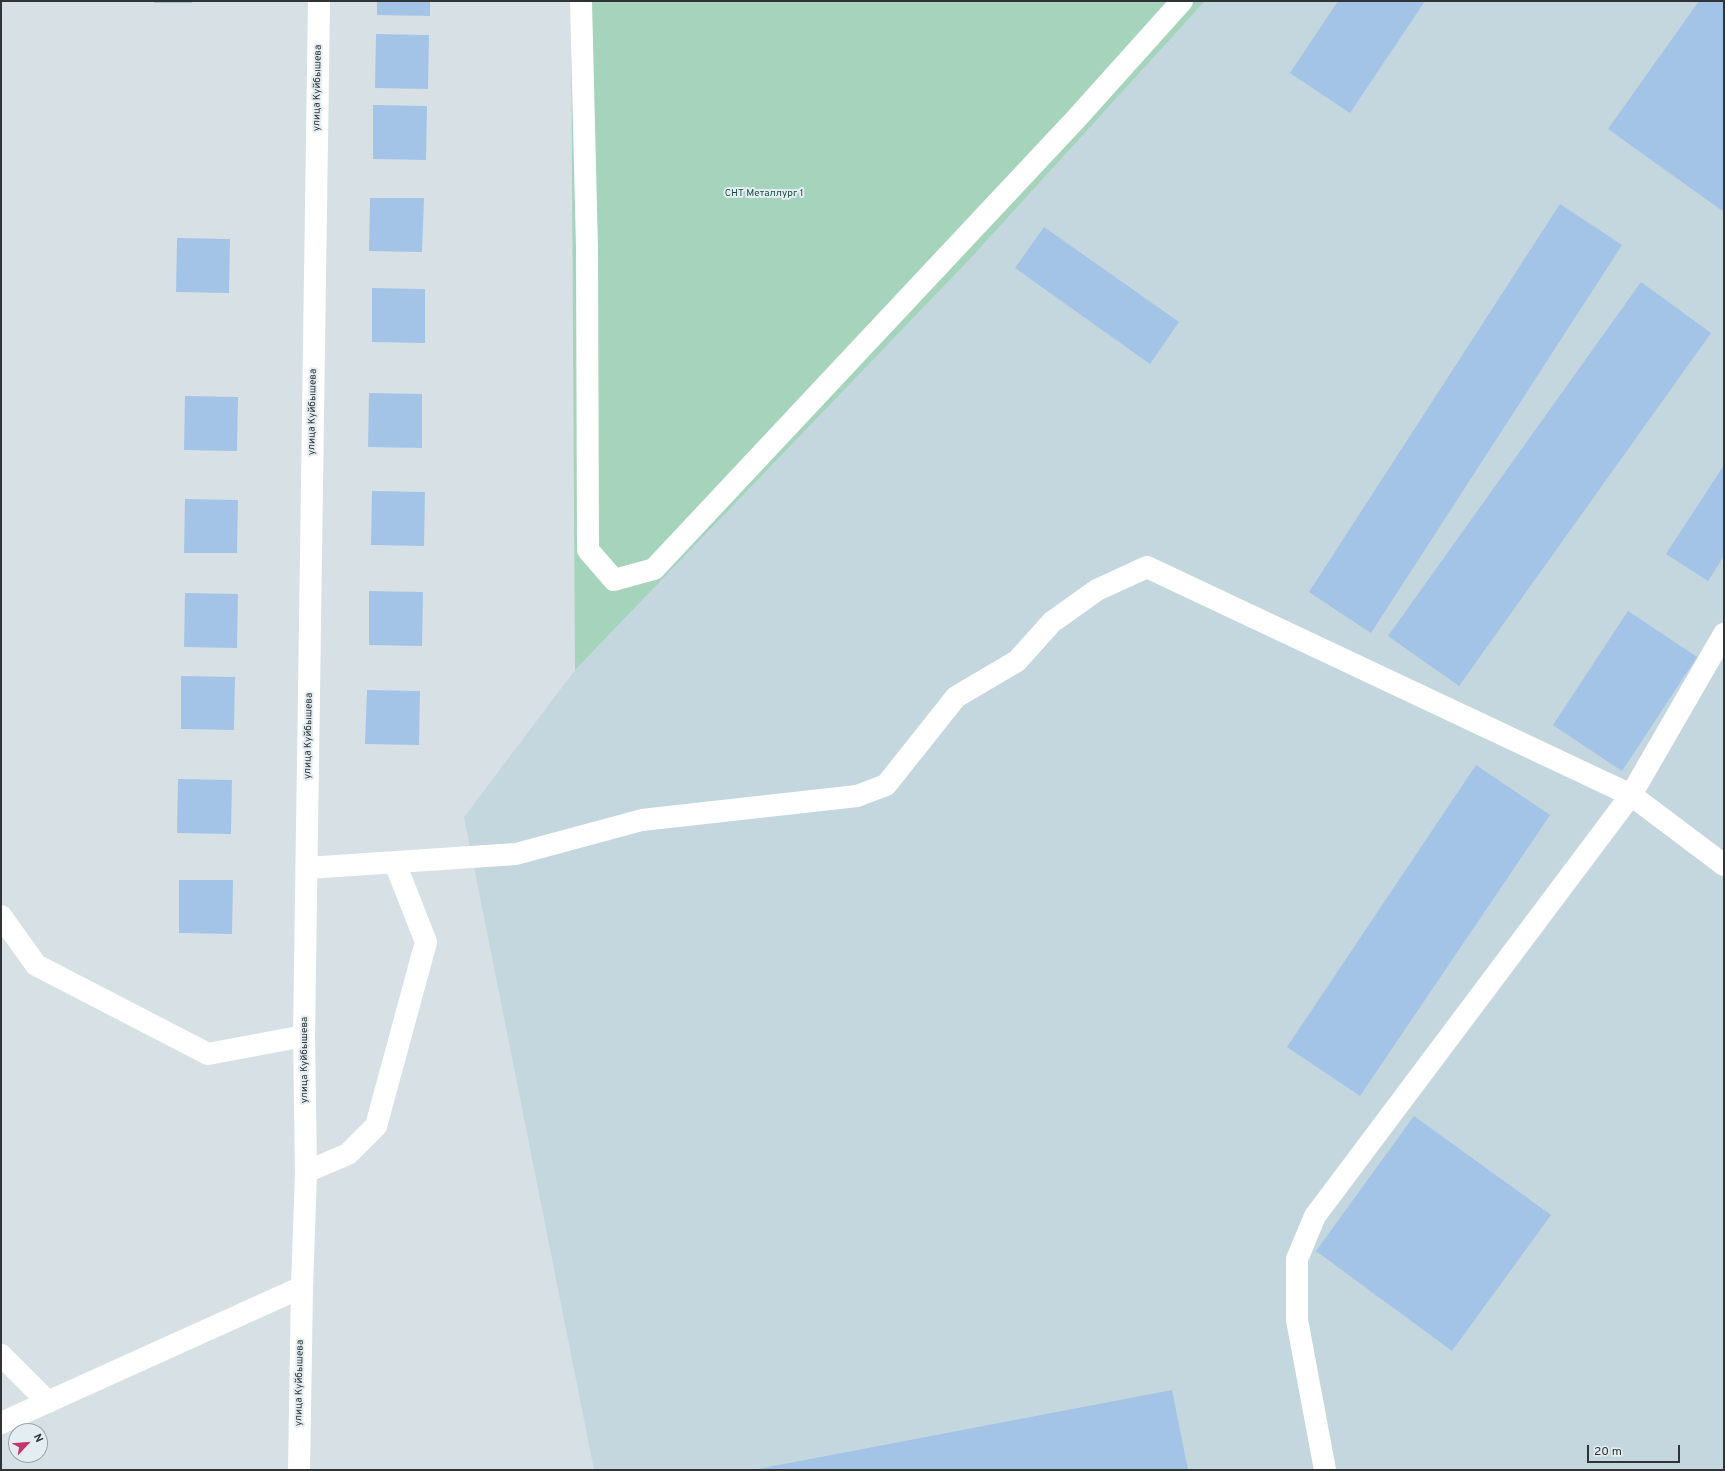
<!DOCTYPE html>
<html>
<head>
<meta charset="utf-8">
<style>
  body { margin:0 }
  #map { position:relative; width:1725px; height:1471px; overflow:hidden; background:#d7e1e5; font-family:Overpass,sans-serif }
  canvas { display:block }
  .frame { position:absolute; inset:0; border:2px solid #303436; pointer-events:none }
  .north { position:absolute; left:8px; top:1423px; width:40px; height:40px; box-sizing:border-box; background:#e4eef2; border:1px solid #9ca4a7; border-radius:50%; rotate:64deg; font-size:11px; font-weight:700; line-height:16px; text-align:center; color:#303436 }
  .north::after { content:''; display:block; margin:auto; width:14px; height:18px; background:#c23669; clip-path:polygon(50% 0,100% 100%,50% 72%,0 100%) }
  .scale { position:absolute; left:1587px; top:1445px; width:93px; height:18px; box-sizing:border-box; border:2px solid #303436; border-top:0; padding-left:5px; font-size:12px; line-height:14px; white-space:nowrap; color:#303436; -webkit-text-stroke:3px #e4eef2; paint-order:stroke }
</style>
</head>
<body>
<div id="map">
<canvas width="1725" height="1471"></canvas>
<div class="frame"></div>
<div class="north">N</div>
<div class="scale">20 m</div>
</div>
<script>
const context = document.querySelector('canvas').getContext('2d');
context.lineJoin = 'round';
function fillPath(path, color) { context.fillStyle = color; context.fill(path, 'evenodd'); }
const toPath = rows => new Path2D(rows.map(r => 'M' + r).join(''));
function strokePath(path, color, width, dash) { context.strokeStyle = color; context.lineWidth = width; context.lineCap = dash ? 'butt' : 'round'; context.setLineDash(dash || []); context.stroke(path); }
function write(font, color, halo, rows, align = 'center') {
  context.font = font + ' Overpass,sans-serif'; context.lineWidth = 4; context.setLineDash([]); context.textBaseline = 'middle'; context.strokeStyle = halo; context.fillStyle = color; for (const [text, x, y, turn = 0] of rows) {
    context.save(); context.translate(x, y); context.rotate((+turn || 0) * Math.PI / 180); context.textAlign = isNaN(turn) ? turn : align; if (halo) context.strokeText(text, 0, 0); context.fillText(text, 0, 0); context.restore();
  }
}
const built = toPath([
  [1205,1,1724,1,1724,1470,594,1470,464,817,575,670,969,260]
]);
const green = toPath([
  [571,1,1205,1,969,260,575,670]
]);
const building = toPath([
  [154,1,192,1,192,3,154,3],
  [377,1,430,1,430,16,377,15],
  [1338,1,1425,1,1350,113,1290,73],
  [1699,1,1724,1,1724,212,1608,129],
  [376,34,429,35,428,89,375,88],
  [373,105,427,106,426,160,373,159],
  [370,198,424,198,422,252,369,251],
  [1560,204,1622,245,1371,633,1309,592],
  [1044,227,1179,322,1150,364,1015,268],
  [177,238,230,239,229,293,176,292],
  [1641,282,1711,333,1459,686,1388,636],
  [372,288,425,289,425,343,372,342],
  [369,393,422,394,422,448,368,447],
  [185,396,238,397,237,451,184,450],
  [1724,465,1724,556,1708,581,1666,554],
  [372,491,425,492,424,546,371,545],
  [185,499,238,500,237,553,184,553],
  [369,591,423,592,422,646,369,645],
  [185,593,238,594,237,648,184,647],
  [1628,611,1697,657,1622,771,1553,725],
  [181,676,235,677,234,730,181,729],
  [367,690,420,691,419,745,365,744],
  [1476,765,1550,815,1360,1096,1287,1047],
  [178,779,232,780,231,834,177,833],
  [179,880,233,880,232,934,179,933],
  [1414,1116,1551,1215,1452,1351,1316,1251],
  [1172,1390,1188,1470,758,1470,758,1469]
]);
const minor = toPath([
  [581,1,587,249,588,550,614,580,654,569,1076,119,1182,1],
  [1724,634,1631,795,1724,865],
  [307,868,516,854,642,820,857,796,886,785,956,697,1017,661,1052,622,1097,590,1147,567,1631,795,1315,1216,1297,1259,1297,1320,1325,1470],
  [1,916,36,965,208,1054,304,1036],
  [306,1172,348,1154,376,1126,426,942,395,863],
  [1,1355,48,1402],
  [299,1470,302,1287]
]);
const major = toPath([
  [1,1423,302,1287,306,1172,304,1036,319,1]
]);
const streetNames = [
  ["улица Куйбышева",318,88,-89],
  ["улица Куйбышева",313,412,-89],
  ["улица Куйбышева",309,736,-89],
  ["улица Куйбышева",305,1060,-90],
  ["улица Куйбышева",300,1383,-89]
];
const parkNames = [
  ["СНТ Металлург 1",764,194]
];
fillPath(built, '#c4d7de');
fillPath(green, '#a5d3bc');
fillPath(building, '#a3c4e6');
strokePath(minor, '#fff', 22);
strokePath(major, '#fff', 22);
write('10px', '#303436', '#e4eef2', streetNames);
write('10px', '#17513b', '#e4eef2', parkNames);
</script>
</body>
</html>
